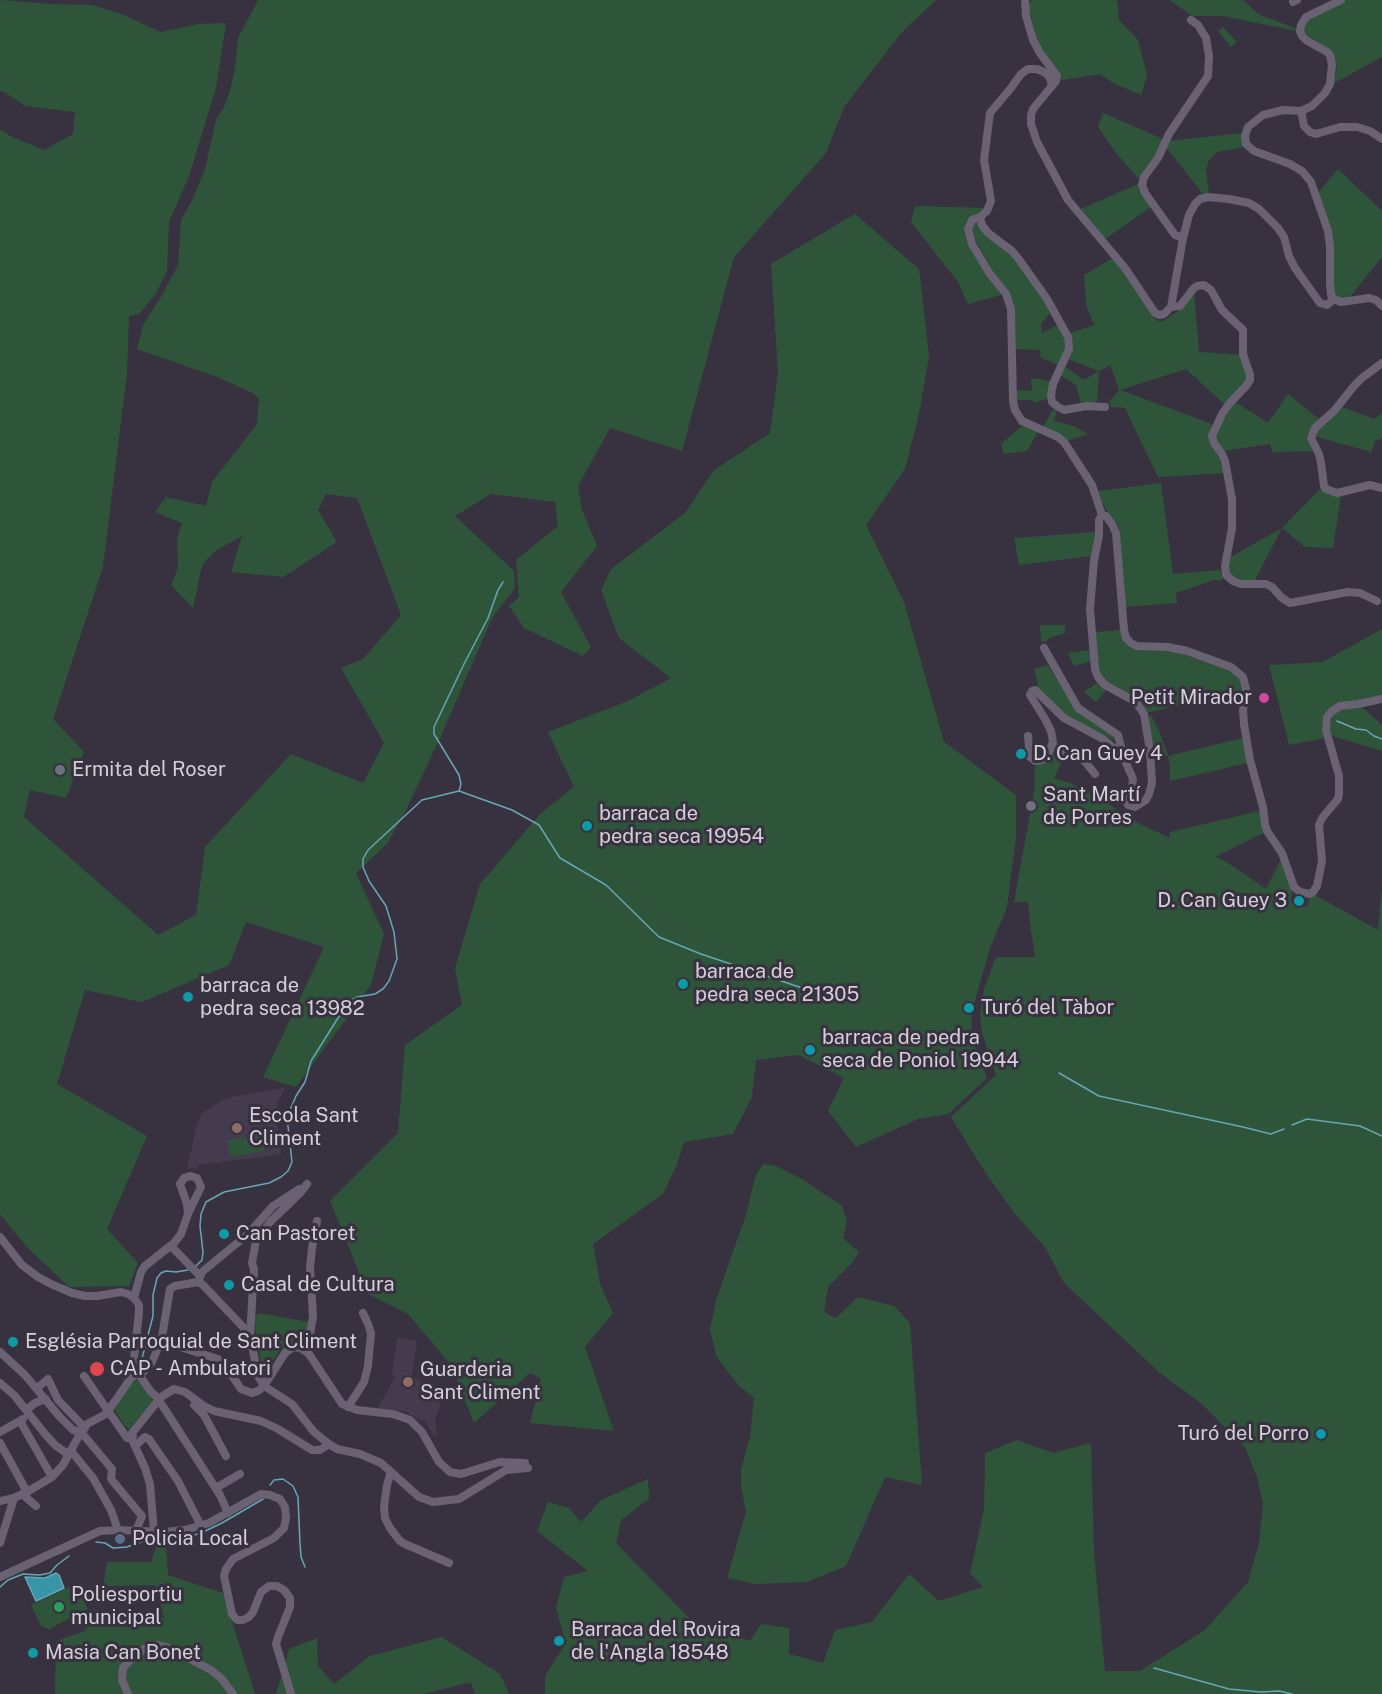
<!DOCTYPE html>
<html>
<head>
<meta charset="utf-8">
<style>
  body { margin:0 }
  canvas { display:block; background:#38313f }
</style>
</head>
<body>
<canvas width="1382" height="1694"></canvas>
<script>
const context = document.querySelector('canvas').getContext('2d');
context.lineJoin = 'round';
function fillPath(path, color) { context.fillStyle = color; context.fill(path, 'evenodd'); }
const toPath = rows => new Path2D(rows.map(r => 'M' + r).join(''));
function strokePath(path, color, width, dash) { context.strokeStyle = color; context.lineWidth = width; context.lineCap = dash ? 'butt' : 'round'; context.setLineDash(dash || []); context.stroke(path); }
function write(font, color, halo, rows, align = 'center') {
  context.font = font + ' "Public Sans",sans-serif'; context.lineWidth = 6; context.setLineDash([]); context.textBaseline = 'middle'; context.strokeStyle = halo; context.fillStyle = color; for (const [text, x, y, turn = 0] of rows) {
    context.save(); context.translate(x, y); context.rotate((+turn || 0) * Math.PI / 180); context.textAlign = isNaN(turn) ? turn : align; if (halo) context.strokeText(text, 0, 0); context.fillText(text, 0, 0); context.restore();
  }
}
const built = toPath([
  [285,1088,278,1102,276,1114,281,1154,199,1165,199,1167,187,1169,197,1124,200,1116,205,1111,223,1100,237,1096],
  [397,1338,417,1341,412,1376,435,1388,439,1387,441,1404,435,1420,437,1434,434,1436,424,1420,422,1421,407,1412,378,1408,395,1377,392,1375]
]);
const green = toPath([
  [0,0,51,4,92,5,121,14,161,32,198,24,226,23,216,88,189,176,169,222,167,271,155,295,139,314,129,316,127,373,103,567,53,719,84,752,66,798,30,790,24,817,158,935,196,915,205,847,291,754,363,783,384,743,341,668,363,659,401,615,357,498,326,494,318,510,337,542,283,577,231,572,242,536,215,551,202,565,193,608,171,585,178,568,177,539,182,523,155,512,166,497,206,506,212,482,257,424,259,399,253,393,217,377,137,349,143,325,161,297,178,265,181,220,192,200,205,169,216,119,223,109,230,91,235,68,238,38,258,0,936,0,902,32,844,107,826,153,734,257,682,451,610,428,578,486,582,510,597,546,561,592,591,647,583,656,524,628,509,606,519,597,516,560,558,526,555,502,491,494,455,516,514,571,515,588,492,618,441,736,404,814,387,844,356,873,384,934,371,985,296,1087,263,1077,324,947,246,922,229,965,142,1002,85,990,57,1084,147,1136,107,1229,138,1263,129,1286,69,1287,27,1247,0,1214,0,129,12,137,44,150,73,134,75,112,25,106,6,93,0,91],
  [1032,0,1117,0,1119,20,1138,40,1147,75,1141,95,1113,83,1100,74,1063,80,1059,79,1037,40,1028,5],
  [1170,0,1243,0,1258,14,1292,27,1296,29,1296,31,1223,16,1192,16],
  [1347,0,1382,0,1382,57,1334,83,1337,66,1332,54,1326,47,1304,33,1304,24,1308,20],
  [1223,27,1237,42,1231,47,1218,31],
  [1103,113,1163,139,1155,156,1141,174,1139,179,1116,153,1098,127],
  [1242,133,1244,147,1217,152,1209,160,1206,170,1209,193,1203,194,1166,147,1169,141],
  [1338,169,1382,211,1382,257,1349,298,1341,299,1338,298,1334,293,1332,241,1317,194],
  [1138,184,1139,191,1151,207,1105,239,1081,209],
  [915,206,985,208,973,216,965,226,964,232,968,243,1001,295,968,304,958,282,911,222],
  [855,214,919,269,929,356,919,414,905,469,866,525,904,602,944,742,1016,795,1016,836,1007,907,989,951,972,1011,971,1036,987,1078,948,1114,918,1119,856,1147,828,1111,844,1078,799,1055,756,1060,752,1097,733,1134,684,1142,677,1164,663,1194,593,1244,600,1284,613,1313,585,1347,614,1431,530,1423,541,1379,530,1373,474,1423,451,1365,408,1314,368,1294,330,1201,398,1133,405,1045,462,1005,455,968,480,884,541,813,574,787,548,732,628,701,671,678,619,638,601,590,611,569,685,513,713,471,770,433,778,373,771,264],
  [977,223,987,238,1011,253,1051,312,1041,324,1042,333,1058,325,1064,336,1065,350,1058,365,1040,357,1041,350,1016,349,1015,308,1010,296,997,278,971,232,974,224],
  [1113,258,1154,318,1158,321,1163,321,1184,307,1194,292,1199,352,1241,355,1247,375,1245,382,1224,404,1186,369,1120,390,1212,424,1209,434,1211,446,1217,453,1225,473,1158,477,1125,408,1111,407,1109,402,1119,390,1110,365,1099,371,1097,402,1081,404,1076,385,1060,375,1064,366,1084,380,1099,371,1068,359,1070,333,1094,325,1086,304,1084,275],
  [1031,378,1051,381,1048,399,1033,403,1033,400,1016,400,1016,390,1032,391],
  [1288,394,1319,419,1312,426,1307,436,1308,441,1313,451,1272,452,1270,444,1223,451,1215,438,1217,428,1235,402,1268,423],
  [1342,407,1374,419,1382,413,1382,438,1375,441,1371,452,1314,436,1316,431],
  [1053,409,1057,412,1054,421,1074,426,1088,434,1067,441,1043,427],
  [1023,425,1038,432,1027,451,1004,454,1001,444],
  [1161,483,1173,574,1220,570,1223,580,1214,580,1176,593,1177,603,1125,607,1120,532,1118,525,1105,508,1098,491],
  [1321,488,1329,495,1341,495,1333,548,1305,547,1282,528,1255,580,1243,580,1231,576,1229,571,1229,558,1282,528],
  [1096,532,1091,556,1019,565,1014,538],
  [1040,625,1065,625,1065,633,1049,638,1046,642,1041,641],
  [1382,629,1382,695,1325,715,1322,725,1325,738,1289,745,1269,665,1323,662],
  [1120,630,1122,638,1129,647,1176,652,1225,668,1239,676,1242,690,1151,712,1146,711,1142,703,1137,698,1109,684,1102,678,1097,665,1095,632],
  [1090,650,1091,661,1074,666,1068,653],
  [1048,665,1076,711,1112,735,1116,741,1066,716,1037,688,1038,684,1034,669],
  [1097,683,1106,690,1096,702,1084,692],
  [1362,707,1382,725,1382,751,1332,736,1329,725,1334,714,1339,710],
  [1151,715,1160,733,1168,756,1243,738,1247,763,1170,781,1170,767,1168,756,1154,756,1148,717],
  [1053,750,1065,754,1054,778,1072,784,1100,799,1142,825,1170,838,1170,832,1260,811,1265,832,1215,857,1225,861,1266,889,1281,859,1292,890,1291,902,1300,907,1308,906,1309,898,1315,895,1378,930,1382,890,1382,1694,545,1694,545,1676,566,1643,556,1608,564,1577,588,1571,537,1531,548,1502,569,1508,581,1522,601,1500,648,1479,649,1499,621,1520,616,1543,693,1622,750,1641,761,1624,789,1628,789,1654,823,1663,835,1630,872,1622,909,1574,939,1601,983,1587,970,1573,984,1510,985,1453,1017,1440,1053,1453,1091,1443,1094,1553,1105,1671,1140,1671,1205,1630,1248,1582,1259,1543,1263,1504,1257,1477,1246,1449,1203,1405,1160,1373,1064,1283,1045,1247,1015,1214,983,1169,951,1117,996,1075,982,1033,980,1013,984,989,996,957,1035,957,1031,930,1028,902,1014,902,1035,786,1034,771,1036,765],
  [262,1135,264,1151,230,1157,227,1140],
  [763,1164,776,1166,800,1178,842,1206,847,1221,843,1238,859,1252,852,1263,828,1287,824,1312,836,1318,858,1297,894,1306,910,1323,922,1485,885,1477,846,1566,807,1582,756,1584,727,1578,746,1512,741,1487,741,1470,750,1436,754,1398,738,1385,716,1356,710,1329,716,1300,747,1212,755,1177],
  [259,1313,309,1322,307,1330,301,1339,284,1347,278,1353,264,1375,256,1336,255,1318],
  [139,1379,146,1392,155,1399,129,1429,124,1425,113,1407,131,1383],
  [159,1539,166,1544,168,1575,223,1593,255,1694,55,1694,56,1641,85,1631,99,1610,164,1618,155,1585,103,1586,107,1562,151,1562],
  [76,1586,88,1609,49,1629,41,1626,31,1605,69,1587,70,1588],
  [442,1637,500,1674,509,1694,475,1694,471,1682,424,1694,276,1694,289,1649,317,1638,318,1666,334,1684,370,1656]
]);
const water = toPath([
  [56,1573,59,1575,64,1588,36,1601,25,1577,45,1578,56,1573]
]);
const stream = toPath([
  [1337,721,1356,729,1366,730,1374,736,1382,739],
  [459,791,512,810,539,825,560,858,606,885,659,937,701,954,826,996],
  [1059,1073,1099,1096,1243,1127,1271,1134,1284,1129],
  [1292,1125,1307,1119,1360,1126,1382,1136],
  [195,1267,202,1260,203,1252,200,1226,201,1214,206,1202,224,1192,269,1183,281,1177,288,1171,292,1162,287,1117,296,1096,305,1082,311,1061,348,1002,357,997,375,994,383,989,389,981,397,959,394,932,386,906,369,881,363,867,363,859,368,850,422,800,459,791,461,784,459,775,434,734,434,727,464,664,488,618,498,590,503,582],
  [140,1366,153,1316,153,1295,157,1278,161,1273,166,1271,176,1272,188,1270],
  [270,1485,274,1480,283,1479,293,1486,298,1497,300,1544,301,1557,305,1567],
  [96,1542,105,1543,113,1548,127,1547,144,1541,168,1541,191,1536,201,1533,222,1523,263,1499],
  [0,1587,8,1580,23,1574,40,1575,50,1573,57,1565,69,1556],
  [1154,1668,1229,1689,1261,1692,1279,1691,1292,1694]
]);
const minor = toPath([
  [1025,0,1026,16,1033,40,1040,53,1057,76,1056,81,1033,109,1031,115,1031,124,1037,142,1068,200,1125,268,1155,313,1159,315,1164,314,1171,307,1183,238,1189,215,1195,204,1200,199,1208,197,1229,199,1249,203,1259,209,1278,228,1284,237,1289,256,1295,268,1320,303,1327,305,1334,299],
  [1293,2,1297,0],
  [1052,86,1050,78,1046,73,1037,69,1028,69,1021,74,1011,88,990,113,984,160,991,201,987,211,980,217,972,220,968,229,972,244,990,274,1006,294,1011,309,1013,401,1015,410,1022,421,1058,437,1064,442,1092,485,1102,515,1106,516,1112,524,1116,533,1124,630,1126,638,1131,643,1137,646,1168,647,1187,651,1231,667,1243,677,1246,689,1243,710,1244,724,1250,760,1263,807,1265,824,1267,831,1282,853,1294,887,1300,892,1310,894,1313,892,1317,886,1322,861,1319,825,1322,818,1338,799,1339,794,1339,776,1326,730,1327,717,1332,711,1340,706,1358,704,1382,699],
  [1301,111,1283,110,1263,115,1248,127,1245,136,1246,144,1254,151,1290,164,1302,171,1311,182,1328,231,1330,246,1330,284,1331,295,1334,299,1341,302,1369,298,1376,300,1382,306],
  [1301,111,1312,106,1325,93,1330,84,1332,65,1330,55,1327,52,1306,40,1302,36,1300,31,1301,25,1306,17,1341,0],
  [1301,111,1304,126,1310,132,1316,134,1340,127,1357,127,1370,131,1382,139],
  [980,217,982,225,988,233,1012,251,1018,258,1047,299,1068,337,1069,349,1053,384,1051,395,1052,402,1058,407,1064,410,1087,406,1105,407],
  [1183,238,1175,235,1145,193,1142,185,1144,177,1158,158,1169,134,1208,76,1209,56,1206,38,1198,25,1191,20],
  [1171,307,1180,306,1194,288,1197,286,1204,285,1211,290,1222,310,1243,330,1243,354,1250,375,1250,380,1246,386,1229,404,1222,414,1212,436,1214,443,1222,454,1225,461,1232,499,1232,528,1225,566,1226,575,1233,581,1241,584,1266,584,1272,587,1282,598,1290,603,1348,592,1360,593,1377,601],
  [1382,363,1362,378,1354,386,1334,411,1315,428,1311,438,1319,454,1321,463,1324,486,1326,489,1337,493,1370,485,1382,488],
  [1044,648,1078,708,1118,735,1123,755],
  [1028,736,1030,757,1035,761,1042,760,1049,752,1053,742,1051,731,1045,719,1030,695,1032,691,1035,690,1064,718,1103,739,1123,756,1133,779,1132,787,1126,799,1128,805,1135,807,1146,800,1149,794,1152,783,1150,751,1144,714,1136,702,1105,685,1098,677,1095,669,1090,609,1094,560,1099,536,1099,520,1102,515],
  [1052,746,1081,758,1087,764,1095,774],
  [0,1237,22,1265,38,1277,51,1284,72,1293,85,1296,97,1296,121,1292,128,1294,134,1298,139,1305,139,1312,133,1368,135,1375],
  [171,1246,200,1276],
  [198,1282,203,1285,243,1327,250,1338,259,1378,264,1386,292,1404,314,1432,329,1444,337,1449,360,1454,381,1463,419,1497,433,1502,459,1499,506,1470,528,1468],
  [198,1282,202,1272,248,1234,273,1206,299,1189],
  [134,1298,141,1272,145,1266,174,1243,181,1234,188,1214,201,1187,197,1178,190,1176,184,1178,180,1184,187,1204,188,1214],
  [250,1337,254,1269,252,1263,256,1241,270,1222,300,1193,307,1184],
  [161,1341,218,1359,225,1365,241,1389,252,1393,258,1391,264,1386,285,1353,293,1347,301,1348,309,1354,342,1404,357,1410,393,1414,410,1420,422,1432,439,1462,450,1472,461,1474,500,1462,525,1463],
  [304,1349,310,1335,313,1316,310,1268,312,1248,317,1221],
  [0,1352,25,1375,59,1416,73,1430,81,1432],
  [84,1376,127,1438,131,1438,135,1446,145,1468,150,1484,154,1532],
  [140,1376,151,1392,157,1397,220,1495,228,1513],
  [140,1376,152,1362,158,1348,162,1337,170,1289,175,1286,198,1282],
  [0,1383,14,1395,45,1434,55,1445,69,1455],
  [37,1388,48,1379,58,1400,85,1428],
  [194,1405,204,1415,226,1456],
  [348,1407,364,1382,368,1366,371,1333,368,1324,363,1313],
  [26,1410,35,1403,46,1399],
  [20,1421,52,1477],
  [0,1432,23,1419],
  [81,1432,112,1469,111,1479,142,1516,136,1531],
  [131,1438,133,1436,132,1433,161,1397,174,1389,185,1392,204,1406,214,1411,261,1421,278,1429,312,1450,320,1450,329,1444],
  [0,1443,27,1492],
  [135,1446,145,1437,149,1439,178,1481,201,1526],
  [71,1451,93,1478,111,1510,118,1530],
  [391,1472,387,1485,384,1506,385,1518,390,1528,400,1541,405,1544,449,1563],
  [216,1488,240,1474],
  [22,1494,36,1506],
  [0,1501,14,1498,27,1492,52,1477,63,1465,81,1432,87,1424,106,1414,131,1378,135,1375],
  [0,1543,14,1498],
  [0,1577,100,1531,118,1530,164,1532,185,1530,209,1523,261,1494,270,1495,280,1499,285,1507,286,1518,284,1528,274,1538,233,1559,226,1569,224,1576,232,1614,237,1620,243,1620,249,1617,253,1612,261,1592,269,1586,277,1586,284,1590,290,1598,290,1607,278,1637,276,1644,291,1694],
  [128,1694,122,1680,123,1668,130,1660,144,1649,151,1646,158,1645,169,1648,211,1670,222,1679,233,1694]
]);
const markers = [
  [1264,698,6,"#d1479c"],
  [1021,754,6,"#0f9aa8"],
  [60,770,6,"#6b7280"],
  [1031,806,6,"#6b7280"],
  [587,826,6,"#0f9aa8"],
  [1299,901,6,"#0f9aa8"],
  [683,984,6,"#0f9aa8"],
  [188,997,6,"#0f9aa8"],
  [969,1008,6,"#0f9aa8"],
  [810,1050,6,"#0f9aa8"],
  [237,1128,6,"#8d6e63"],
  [224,1234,6,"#0f9aa8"],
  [229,1285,6,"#0f9aa8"],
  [13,1342,6,"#0f9aa8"],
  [97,1369,8,"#e0444e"],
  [408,1382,6,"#8d6e63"],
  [1321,1434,6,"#0f9aa8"],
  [120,1539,6,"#5c6f8a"],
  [59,1607,6,"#2e9e5b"],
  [559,1641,6,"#0f9aa8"],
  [33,1653,6,"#0f9aa8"]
];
const poiNames = [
  ["Petit Mirador",1252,698,"right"],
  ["D. Can Guey 4",1033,754],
  ["Ermita del Roser",72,770],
  ["Sant Martí",1043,795],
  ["de Porres",1043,818],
  ["barraca de",599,814],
  ["pedra seca 19954",599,837],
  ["D. Can Guey 3",1287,901,"right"],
  ["barraca de",695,972],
  ["pedra seca 21305",695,995],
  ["barraca de",200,986],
  ["pedra seca 13982",200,1009],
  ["Turó del Tàbor",981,1008],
  ["barraca de pedra",822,1038],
  ["seca de Poniol 19944",822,1061],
  ["Escola Sant",249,1116],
  ["Climent",249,1139],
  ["Can Pastoret",236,1234],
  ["Casal de Cultura",241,1285],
  ["Església Parroquial de Sant Climent",25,1342],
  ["CAP - Ambulatori",110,1369],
  ["Guarderia",420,1370],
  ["Sant Climent",420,1393],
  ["Turó del Porro",1309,1434,"right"],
  ["Policia Local",132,1539],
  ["Poliesportiu",71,1595],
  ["municipal",71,1618],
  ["Barraca del Rovira",571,1630],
  ["de l'Angla 18548",571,1653],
  ["Masia Can Bonet",45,1653]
];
fillPath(built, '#453b4e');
fillPath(green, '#2e553a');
fillPath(water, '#3895a7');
strokePath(water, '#67a6b6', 1.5);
strokePath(stream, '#67a6b6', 1.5);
strokePath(minor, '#6a6272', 8);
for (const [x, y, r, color] of markers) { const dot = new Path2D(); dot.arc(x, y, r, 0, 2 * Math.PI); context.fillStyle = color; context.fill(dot); strokePath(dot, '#38313f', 2); }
write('20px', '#d4cfd8', '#38313f', poiNames, 'left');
</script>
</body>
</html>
